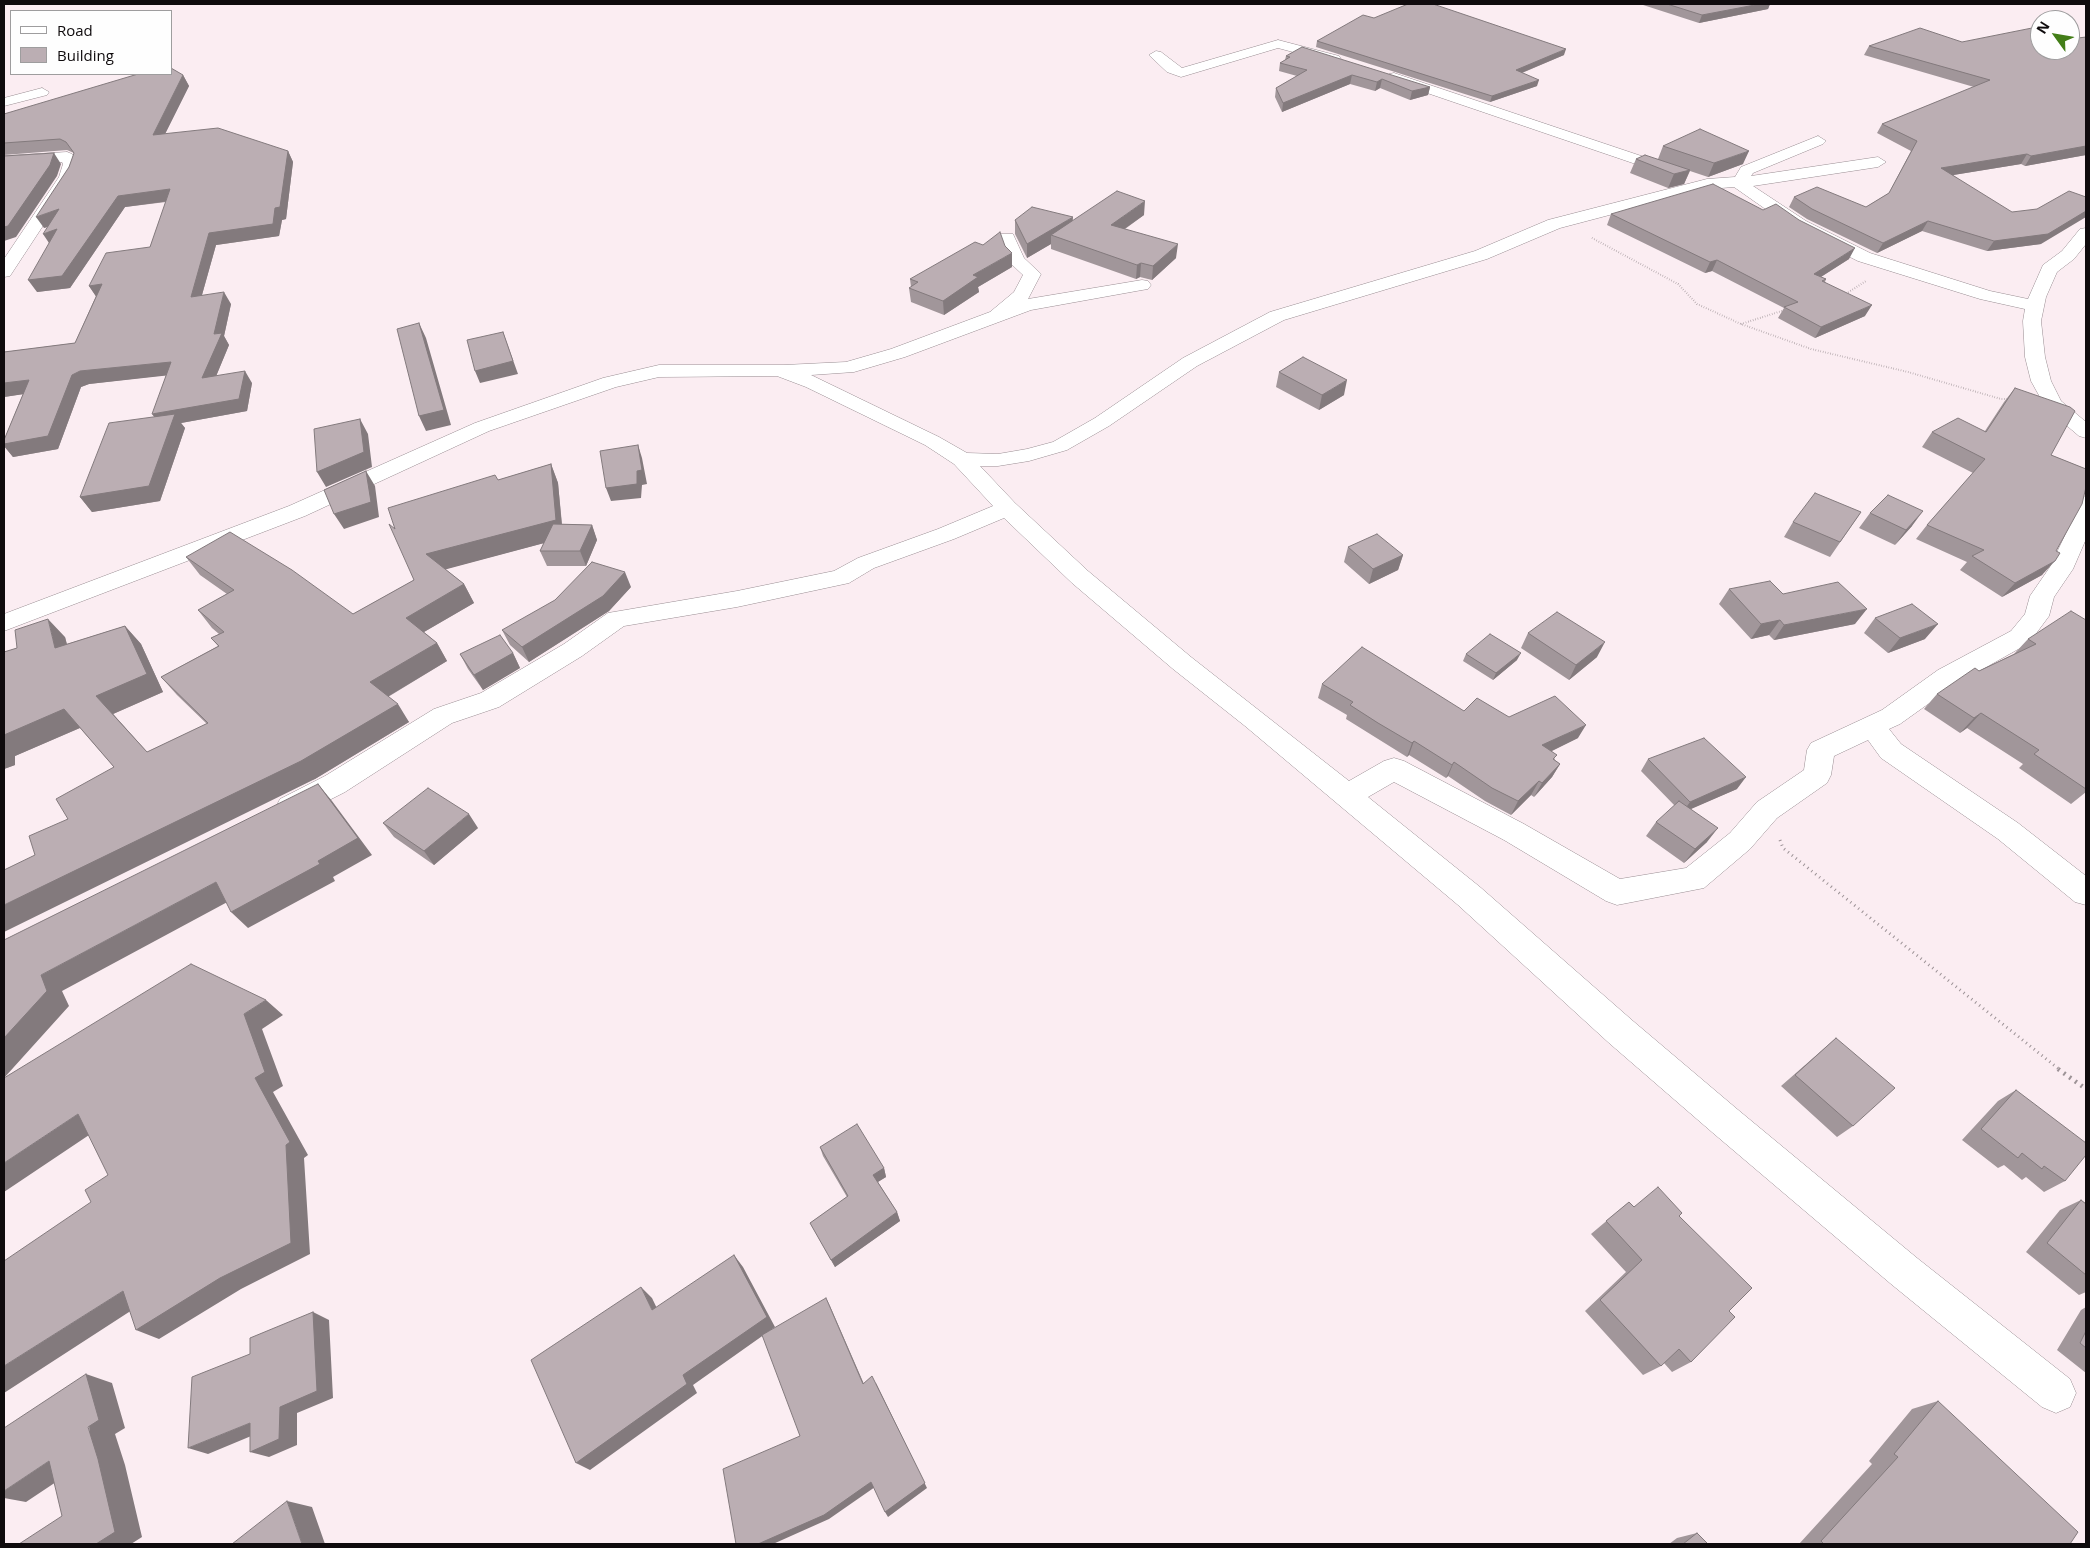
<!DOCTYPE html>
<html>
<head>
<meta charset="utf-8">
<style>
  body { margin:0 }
  #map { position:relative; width:2090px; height:1548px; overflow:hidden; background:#fbedf2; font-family:"Open Sans",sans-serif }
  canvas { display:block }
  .frame { position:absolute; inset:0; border:5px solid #0f0b0d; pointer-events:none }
  .legend { position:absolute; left:10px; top:10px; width:162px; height:65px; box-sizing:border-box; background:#fefefe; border:1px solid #9e9d9e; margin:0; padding:6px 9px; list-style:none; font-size:15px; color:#0f0b0d }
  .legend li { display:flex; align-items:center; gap:10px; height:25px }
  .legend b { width:25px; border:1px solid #9e9d9e }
  .north { position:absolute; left:2030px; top:10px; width:50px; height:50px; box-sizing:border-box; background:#fefefe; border:1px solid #9e9d9e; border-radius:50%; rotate:302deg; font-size:14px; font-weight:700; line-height:20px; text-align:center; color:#0f0b0d }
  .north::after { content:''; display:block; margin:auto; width:18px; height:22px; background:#437e18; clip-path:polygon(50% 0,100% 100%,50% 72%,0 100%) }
</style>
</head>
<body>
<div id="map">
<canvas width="2090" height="1548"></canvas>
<div class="frame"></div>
<ul class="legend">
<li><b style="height:6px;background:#fff"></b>Road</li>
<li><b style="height:14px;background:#bbaeb3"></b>Building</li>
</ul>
<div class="north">N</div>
</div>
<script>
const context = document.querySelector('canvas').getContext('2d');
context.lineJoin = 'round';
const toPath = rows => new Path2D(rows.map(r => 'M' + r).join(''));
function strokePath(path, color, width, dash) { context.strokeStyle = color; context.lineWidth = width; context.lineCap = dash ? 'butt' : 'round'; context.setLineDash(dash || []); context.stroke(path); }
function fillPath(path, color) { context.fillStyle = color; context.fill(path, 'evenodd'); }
const pathFar2 = toPath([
  [1592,238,1678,284,1697,304,1741,324,1811,349,1908,372,2001,399,2010,399],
  [1844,295,1866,281],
  [1741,324,1785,310]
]);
const pathFar1 = toPath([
  [1780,840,1783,848,2060,1070]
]);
const path = toPath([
  [2058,1069,2086,1089]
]);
const minor = toPath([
  [1278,40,1339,56,1341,59,1334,63,1278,48,1181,77,1167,72,1149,55,1156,51,1161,52,1182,68,1278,40],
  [1394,73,1677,168,1679,171,1677,174,1665,174,1389,80,1387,77,1389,74,1394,73],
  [42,88,49,92,47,95,4,106,4,98,42,88],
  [1818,136,1826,141,1823,144,1753,173,1751,176,1878,157,1886,162,1878,167,1753,186,1806,221,1870,253,1990,291,2028,299,2043,265,2062,251,2080,229,2086,228,2086,244,2074,259,2057,272,2046,297,2041,321,2045,357,2051,381,2061,401,2086,422,2086,438,2079,436,2046,408,2031,381,2025,357,2023,321,2025,309,1980,299,1858,261,1794,229,1734,187,1708,189,1560,228,1487,259,1284,320,1197,366,1109,426,1067,450,1029,461,998,466,980,466,1015,503,1088,571,1191,657,1349,781,1384,761,1394,758,1404,761,1524,824,1620,879,1686,868,1730,833,1757,802,1804,770,1807,750,1811,743,1882,710,1938,670,2011,631,2025,614,2030,596,2050,567,2070,525,2075,503,2078,498,2086,496,2086,539,2073,569,2054,597,2049,616,2029,643,1956,684,1900,724,1889,729,1901,744,2018,823,2086,876,2086,905,2075,902,1998,839,1881,758,1868,740,1834,756,1831,775,1827,783,1777,818,1750,849,1704,888,1617,905,1606,901,1504,840,1394,782,1368,797,1480,887,1633,1021,1737,1109,1917,1258,2070,1379,2076,1393,2070,1407,2056,1413,2042,1407,1891,1284,1713,1133,1609,1043,1458,905,1245,726,1173,669,1072,583,1004,518,954,539,874,568,849,583,737,607,624,626,582,656,499,707,452,723,345,792,300,815,290,818,280,815,276,807,280,799,325,776,434,709,481,693,564,644,608,613,737,591,834,571,858,558,938,529,993,506,954,464,925,445,806,387,777,376,659,377,616,387,489,431,305,516,4,631,4,614,289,506,475,423,603,378,659,365,784,365,846,362,891,349,990,312,1014,292,1023,275,1007,260,999,238,1001,234,1013,234,1024,258,1041,274,1028,299,1142,280,1148,281,1151,285,1148,289,1142,290,1031,310,905,357,854,372,811,375,939,437,967,453,998,454,1027,449,1053,442,1095,418,1183,358,1270,312,1475,251,1548,220,1707,179,1735,177,1741,167,1818,136],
  [67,152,72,154,79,164,75,177,10,276,4,277,4,259,59,177,63,164,62,162,4,166,4,156,67,152]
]);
const wall = toPath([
  [1640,4,1770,4,1768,9,1699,23],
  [1374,18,1564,55,1522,73,1537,86,1490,102,1316,47,1317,41],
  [2086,37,2086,155,2025,166,2021,164,1953,175,2041,244,1987,251,1922,231,1877,253,1807,219,1789,207,1794,197,1866,207,1889,193,1911,151,1877,133,1882,124,1974,87,1864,55,1869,46,1962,42,2071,40],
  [1286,56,1430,87,1428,95,1410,100,1380,88,1375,91,1350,84,1282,112,1275,97,1276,88,1297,76,1279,71,1280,63,1285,60],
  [183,75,189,86,165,134,288,151,293,162,286,219,282,220,279,236,216,245,202,295,231,304,224,336,229,345,216,376,252,383,247,411,181,423,185,428,160,501,92,512,80,497,154,417,166,375,89,384,81,387,58,449,13,457,4,446,4,440,23,394,4,397,4,352,75,343,96,296,89,286,150,247,166,202,125,207,70,288,37,292,49,243,47,227,44,228,69,167,74,153,67,150,4,155,4,114],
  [1663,146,1743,164,1708,177,1690,171,1684,184,1668,188,1630,173,1636,159,1658,159],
  [1611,214,1849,259,1821,277,1826,279,1825,282,1865,316,1815,338,1778,318,1784,308,1712,271,1705,273,1607,225],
  [1144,215,1125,229,1176,258,1152,280,1140,277,1136,279,1051,249,1051,244,1027,258,1015,234,1015,220,1073,221],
  [1012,267,978,287,979,292,944,315,911,302,909,288,911,287,910,279],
  [1279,372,1344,395,1319,410,1276,387],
  [2015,388,2051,455,2086,469,2086,491,2084,493,2042,575,2002,597,1960,570,1967,562,1916,539,1927,525,1973,473,1922,447,1932,432,1985,431,2004,402],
  [551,464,558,483,562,524,592,525,597,540,586,566,547,566,540,551,544,543,445,569,464,584,474,603,424,632,437,643,447,661,388,697,409,722,315,779,35,855,114,767,80,728,15,756,15,765,4,769,4,652,65,637,67,644,125,626,141,644,163,692,113,714,147,752,207,724,177,695,161,677,218,646,211,638,219,634,212,628,198,610,227,594,200,575,186,557,353,614,414,580,395,529,498,480],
  [1861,512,1830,557,1784,537,1793,522],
  [1870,513,1912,526,1895,545,1859,528],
  [1348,547,1403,555,1398,570,1369,584,1344,562],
  [631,587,609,611,529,662,510,645,502,630],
  [1729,589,1783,594,1855,624,1774,640,1769,635,1751,639,1719,604],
  [1875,618,1925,639,1888,653,1864,633],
  [2086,620,2086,792,2071,804,2019,768,2023,764,1967,728,1960,733,1924,709,1937,694,1979,671,2014,654,2028,639],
  [1528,633,1597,657,1569,680,1521,648],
  [513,653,520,668,483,690,468,669,460,654],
  [1466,654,1517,660,1493,680,1463,661],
  [1322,684,1464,711,1509,717,1578,738,1552,751,1555,760,1560,764,1552,777,1534,797,1531,795,1511,815,1485,801,1448,776,1446,778,1409,755,1407,757,1346,719,1347,715,1318,698],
  [1648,759,1737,789,1690,809,1707,842,1684,863,1646,836,1656,822,1675,806,1641,771],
  [383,823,478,828,434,865,394,837],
  [1836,1038,1853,1126,1837,1137,1781,1086],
  [2016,1090,2065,1181,2044,1192,2026,1177,2022,1180,2004,1165,1998,1168,1962,1140,1998,1101],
  [820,1147,884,1168,886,1177,878,1182,897,1212,900,1221,835,1267,810,1223,847,1197,823,1156],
  [2081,1200,2086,1204,2086,1292,2079,1295,2026,1252,2060,1210],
  [1629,1202,1634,1207,1679,1216,1729,1311,1691,1362,1672,1372,1664,1363,1661,1366,1643,1375,1585,1311,1626,1272,1591,1234],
  [2086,1307,2086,1373,2057,1350,2081,1310],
  [1938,1401,2070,1544,1799,1544,1872,1464,1869,1461,1912,1409],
  [1697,1533,1708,1544,1669,1544,1677,1538]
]);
const shadedWall = toPath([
  [1760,4,1770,4,1768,9,1699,23,1702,15],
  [1566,49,1564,55,1514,76,1516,70],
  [183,75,189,86,159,146,153,135],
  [1352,75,1350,84,1282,112,1283,103],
  [1382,79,1380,88,1375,91,1377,82],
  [1539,80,1537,86,1490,102,1492,96],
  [1430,87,1428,95,1410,100,1412,91],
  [2086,146,2086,155,2025,166,2031,156],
  [288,151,293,162,286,219,282,220,279,236,216,245,198,309,191,297,209,233,275,208],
  [1749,151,1743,164,1708,177,1714,163],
  [54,153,61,164,57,176,16,237,4,241,4,227],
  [2027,154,2021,164,1935,178,1941,168],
  [1690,170,1684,184,1668,188,1674,174],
  [170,189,177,200,125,207,70,288,37,292,28,280,118,196],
  [1145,201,1144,215,1110,239,1111,225],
  [59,209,66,221,44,228,36,217],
  [2086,211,2086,217,2041,244,1987,251,1994,241],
  [1073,217,1072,231,1051,235,1051,244,1027,258,1027,244],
  [1928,221,1922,231,1877,253,1883,243],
  [57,229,51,246,43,234],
  [1178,244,1176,258,1152,280,1153,266],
  [1855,248,1849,259,1808,285,1814,274],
  [1012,253,1012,267,978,287,979,292,944,315,943,301,973,275],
  [1717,260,1712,271,1705,273,1710,262],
  [1141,263,1140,277,1136,279,1137,265],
  [102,284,97,298,89,286],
  [224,292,231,304,224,336,229,345,210,391,202,378],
  [1872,305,1865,316,1815,338,1821,327],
  [419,323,426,338,451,425,426,431,419,416],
  [503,332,518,374,480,383,475,371],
  [171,362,180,374,89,384,81,387,58,449,13,457,4,446,4,444,72,375,80,371],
  [245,371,252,383,247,411,181,423,185,428,160,501,92,512,80,497,161,426,152,414],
  [29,380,38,392,4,397,4,383],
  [1347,380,1344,395,1319,410,1322,395],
  [360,419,368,434,372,467,326,487,317,472],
  [638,445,642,458,647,484,642,485,641,498,611,501,606,488],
  [551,464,558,483,563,538,436,572,426,554],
  [366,471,375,486,379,517,344,529,334,514],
  [1923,511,1912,526,1895,545,1906,530],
  [592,525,597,540,586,566,580,551],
  [1403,555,1398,570,1369,584,1373,569],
  [2055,561,2042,575,2002,597,2015,583],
  [625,572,631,587,609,611,529,662,522,647],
  [464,584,474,603,417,636,406,618],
  [1867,609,1855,624,1774,640,1784,625],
  [48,619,65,637,72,666,55,648],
  [1780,620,1769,635,1751,639,1761,624],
  [1938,624,1925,639,1888,653,1900,638],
  [125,626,141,644,163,692,113,714,163,770,96,696],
  [1605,642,1597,657,1569,680,1576,665],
  [437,643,447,661,382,700,370,682],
  [513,653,520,668,483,690,474,675],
  [1521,653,1517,660,1493,680,1496,673],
  [398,704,409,722,315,779,4,932,4,905],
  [64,709,82,727,15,756,15,765,4,769,4,735],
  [1981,713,1967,728,1960,733,1974,718],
  [1586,725,1578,738,1535,759,1542,745],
  [1414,741,1409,755,1407,757,1412,743],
  [1454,762,1448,776,1446,778,1452,765],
  [1560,764,1552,777,1534,797,1542,783],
  [1746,777,1737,789,1682,813,1690,802],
  [1539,781,1531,795,1511,815,1518,801],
  [318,784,332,801,372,855,333,877,335,881,248,928,231,912,318,861],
  [469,814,478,828,434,865,424,851],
  [1718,828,1707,842,1684,863,1695,849],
  [216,882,233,899,62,991,69,1006,4,1078,4,1038,41,975],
  [266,1000,283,1015,262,1029,283,1086,273,1092,308,1155,304,1158,310,1254,241,1289,159,1339,136,1330,286,1145,255,1078,244,1014],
  [78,1114,101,1127,4,1192,4,1163],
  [884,1168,886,1177,876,1183,873,1175],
  [897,1212,900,1221,835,1267,831,1260],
  [734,1255,743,1267,775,1327,693,1385,697,1393,590,1470,576,1463,683,1375],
  [641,1287,652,1298,663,1321,652,1310],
  [123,1291,146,1301,4,1393,4,1366],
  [826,1298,830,1306,867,1391,863,1384],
  [313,1312,329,1320,333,1398,297,1413,297,1445,269,1457,250,1452,280,1407],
  [86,1374,112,1383,125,1428,115,1434,125,1465,142,1537,131,1544,96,1544],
  [876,1383,927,1488,888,1517,885,1512],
  [250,1423,268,1429,208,1454,188,1448],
  [49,1461,77,1468,26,1502,4,1498,4,1491],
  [871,1482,875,1487,829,1519,773,1544,758,1544],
  [287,1501,312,1507,325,1544,302,1544]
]);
const building = toPath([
  [1408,4,1433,4,1566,49,1516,70,1539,80,1492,96,1317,41,1363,15,1374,18,1408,4],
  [1667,4,1760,4,1702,15,1667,4],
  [2037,27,2040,28,2040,50,2070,50,2070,39,2086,37,2086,146,2031,156,2027,154,1941,168,2012,212,2037,209,2069,191,2086,197,2086,211,2048,234,1994,241,1928,221,1883,243,1812,209,1794,197,1817,187,1866,207,1889,193,1917,141,1882,124,1990,80,1869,46,1920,28,1962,42,2037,27],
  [1302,47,1430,87,1412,91,1382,79,1377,82,1352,75,1283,103,1276,88,1307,70,1280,63,1290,57,1286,56,1302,47],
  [171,68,183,75,153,135,218,128,288,151,280,207,275,208,273,224,209,233,191,297,224,292,214,334,222,333,202,378,245,371,239,399,152,414,171,362,80,371,72,375,48,436,4,444,4,440,29,380,4,383,4,352,75,343,102,284,89,286,106,253,150,247,170,189,118,196,62,276,28,280,57,229,43,234,59,209,36,217,69,167,74,153,66,142,60,139,4,143,4,114,138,74,171,74,171,68],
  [1700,129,1749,151,1714,163,1663,146,1700,129],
  [54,153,50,165,8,226,4,227,4,156,54,153],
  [1645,155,1690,170,1674,174,1636,159,1645,155],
  [1713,184,1763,210,1776,204,1799,220,1855,248,1814,274,1826,279,1822,281,1872,305,1821,327,1784,307,1798,302,1717,260,1710,262,1611,214,1713,184],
  [1117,191,1145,201,1111,225,1178,244,1153,266,1141,263,1137,265,1051,235,1117,191],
  [1032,207,1073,217,1027,244,1015,220,1032,207],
  [1000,232,1005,246,1012,253,973,275,978,277,943,301,909,288,918,282,910,279,975,242,983,245,1000,232],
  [419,323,444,410,419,416,397,329,419,323],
  [503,332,513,361,475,371,467,340,503,332],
  [1303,357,1347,380,1322,395,1279,372,1303,357],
  [2015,388,2070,407,2075,411,2051,455,2086,469,2086,487,2082,504,2056,551,2060,553,2055,561,2015,583,1972,556,1984,550,1927,525,1985,459,1932,432,1958,418,1986,432,2015,388],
  [175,414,149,486,80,497,109,423,175,414],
  [360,419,364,452,317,472,314,429,360,419],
  [638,445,642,470,637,471,637,484,606,488,600,451,638,445],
  [551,464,556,520,426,554,464,584,406,618,437,643,370,682,398,704,301,761,4,905,4,870,35,855,29,836,68,819,56,799,114,767,64,709,4,735,4,652,17,648,15,630,48,619,55,648,125,626,147,674,96,696,147,752,208,723,161,677,219,646,211,638,224,632,198,610,234,590,186,557,230,532,292,570,353,614,414,580,389,524,395,529,388,508,495,475,498,480,551,464],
  [366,471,371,502,334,514,324,490,366,471],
  [1815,493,1861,512,1840,542,1793,522,1815,493],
  [1888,495,1923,511,1906,530,1870,513,1888,495],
  [553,524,592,525,580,551,540,551,553,524],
  [1377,534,1403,555,1373,569,1348,547,1377,534],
  [592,562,625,572,603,596,522,647,502,630,555,600,592,562],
  [1770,581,1783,594,1838,582,1867,609,1784,625,1780,620,1761,624,1729,589,1770,581],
  [1912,604,1938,624,1900,638,1875,618,1912,604],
  [2071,611,2086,620,2086,789,2034,754,2039,750,1981,713,1974,718,1937,694,1975,668,1979,671,2036,644,2028,639,2071,611],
  [1557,612,1605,642,1576,665,1528,633,1557,612],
  [1490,634,1521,653,1496,673,1466,654,1490,634],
  [500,635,513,653,474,675,460,654,500,635],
  [1362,647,1464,711,1477,698,1509,717,1555,696,1586,725,1542,745,1557,755,1553,759,1560,764,1542,783,1539,781,1518,801,1492,788,1454,762,1452,765,1414,741,1412,743,1378,723,1350,705,1353,702,1322,684,1362,647],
  [1704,738,1746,777,1690,802,1648,759,1704,738],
  [318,784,358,838,318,861,320,864,231,912,216,882,41,975,47,991,4,1038,4,940,318,784],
  [428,788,469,814,424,851,383,823,428,788],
  [1679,801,1718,828,1695,849,1656,822,1679,801],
  [191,964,266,1000,244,1014,265,1072,255,1078,290,1142,286,1145,291,1243,220,1278,136,1330,123,1291,4,1366,4,1261,91,1202,85,1190,108,1175,78,1114,4,1163,4,1078,191,964],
  [1836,1038,1895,1088,1853,1126,1795,1075,1836,1038],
  [2016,1090,2086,1143,2086,1155,2065,1181,2044,1166,2042,1169,2022,1153,2018,1158,1981,1129,2016,1090],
  [857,1124,884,1168,873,1175,897,1212,831,1260,810,1223,848,1196,820,1147,857,1124],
  [1658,1187,1682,1213,1679,1216,1752,1288,1729,1311,1735,1317,1691,1362,1679,1349,1661,1366,1600,1300,1642,1260,1606,1221,1629,1202,1634,1207,1658,1187],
  [2081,1200,2086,1204,2086,1275,2047,1243,2081,1200],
  [734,1255,767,1317,683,1375,687,1384,576,1463,531,1360,641,1287,652,1310,734,1255],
  [826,1298,863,1384,872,1376,925,1483,885,1512,871,1482,824,1515,758,1544,736,1544,723,1469,800,1436,762,1335,826,1298],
  [313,1312,317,1391,280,1407,279,1439,250,1452,250,1423,188,1448,192,1377,250,1354,250,1338,313,1312],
  [2086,1331,2086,1348,2080,1343,2086,1331],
  [86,1374,99,1420,88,1427,98,1459,115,1532,96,1544,19,1544,62,1516,49,1461,4,1491,4,1428,86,1374],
  [1938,1401,2078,1532,2070,1544,1824,1544,1821,1541,1898,1457,1894,1454,1938,1401],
  [287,1501,302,1544,232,1544,287,1501],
  [1697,1533,1708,1544,1683,1544,1697,1533]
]);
strokePath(minor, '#998d92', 1);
strokePath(pathFar2, '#9c9296', 2, [0.5, 2]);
strokePath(pathFar1, '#9c9296', 3, [1, 4]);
strokePath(path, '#9c9296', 4.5, [2, 5]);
fillPath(minor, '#fff');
fillPath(wall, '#a1969a');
fillPath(shadedWall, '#837a7d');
fillPath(building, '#bbaeb3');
strokePath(building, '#837a7d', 1);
</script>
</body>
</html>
